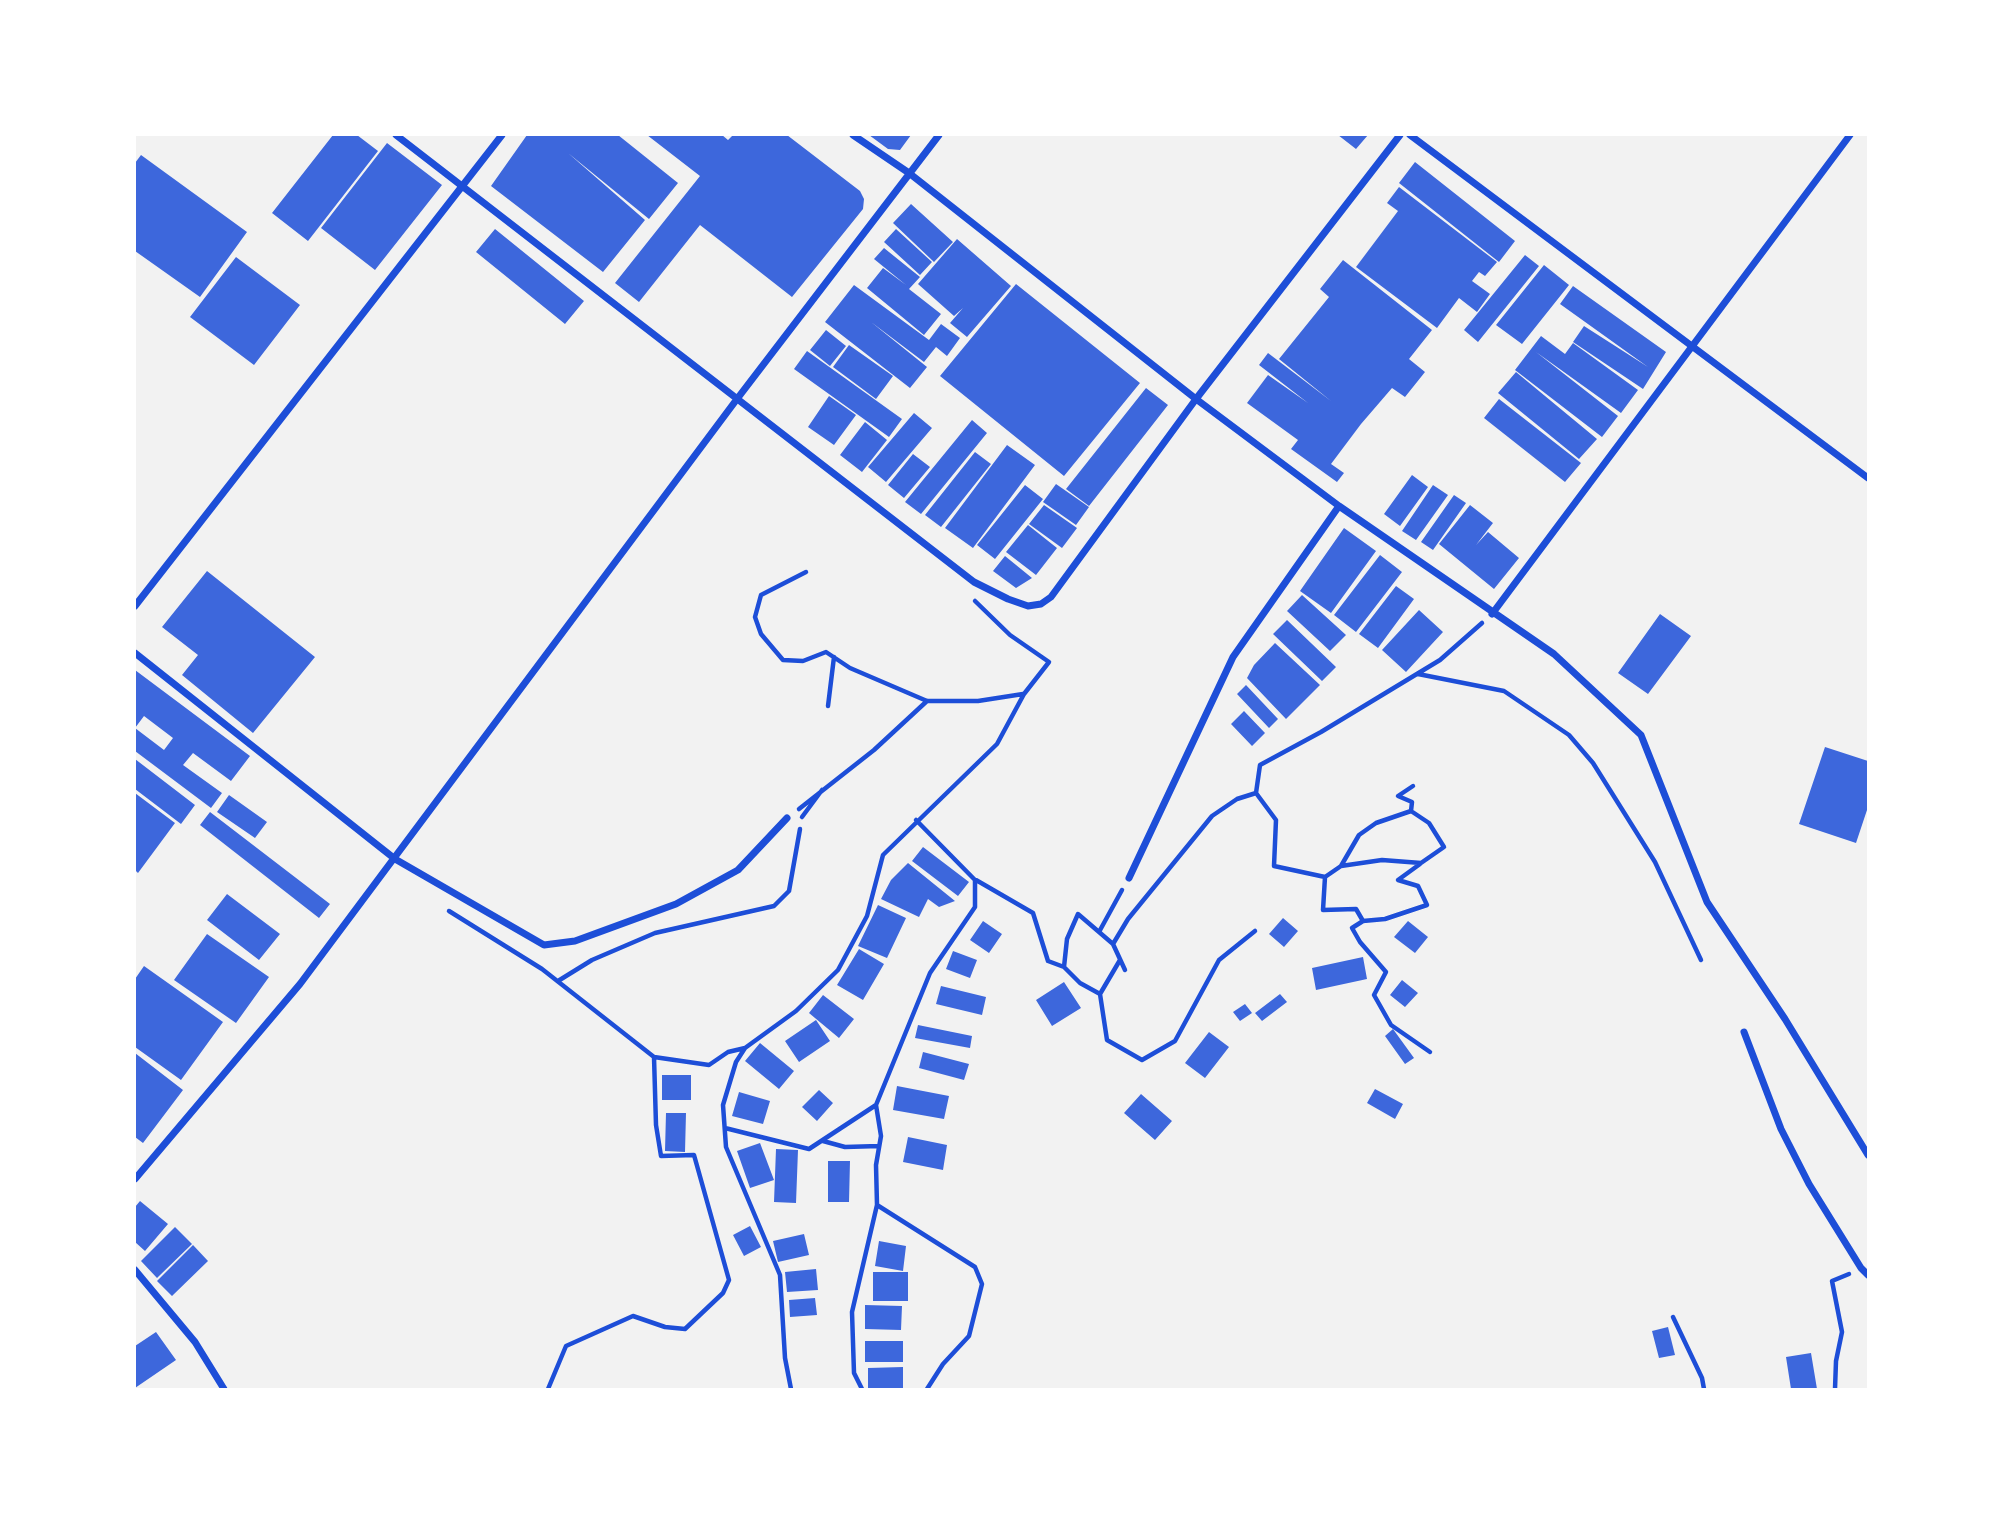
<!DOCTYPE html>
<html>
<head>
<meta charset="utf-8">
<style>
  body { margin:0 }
  #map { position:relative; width:2003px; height:1524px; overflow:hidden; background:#f2f2f2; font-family:Barlow,sans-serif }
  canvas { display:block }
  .frame { position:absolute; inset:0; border:136px solid #fff; pointer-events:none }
</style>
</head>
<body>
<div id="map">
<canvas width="2003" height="1524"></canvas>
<div class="frame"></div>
</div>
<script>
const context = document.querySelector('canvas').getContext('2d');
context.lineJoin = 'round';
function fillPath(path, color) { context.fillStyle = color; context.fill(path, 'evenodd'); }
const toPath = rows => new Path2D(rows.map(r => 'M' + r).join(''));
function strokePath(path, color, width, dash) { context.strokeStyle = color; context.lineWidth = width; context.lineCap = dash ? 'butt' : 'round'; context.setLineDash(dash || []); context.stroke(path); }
const building = toPath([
  [333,135,357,135,378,151,308,241,272,213],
  [527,135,618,135,678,183,649,219,568,153,645,220,603,272,491,186],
  [647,135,722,135,728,140,733,135,787,135,860,191,864,199,863,209,792,297,700,225,639,302,615,283,700,176],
  [869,135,911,135,900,150,888,149],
  [1338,135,1368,135,1356,149],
  [387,143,442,185,375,270,321,228],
  [141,155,247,232,200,297,135,251,135,163],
  [1415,162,1515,241,1499,262,1399,183],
  [1399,187,1497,262,1485,276,1479,272,1472,281,1490,294,1477,312,1459,298,1437,328,1356,267,1398,211,1387,203],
  [911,204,953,242,934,262,893,223],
  [495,229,584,301,565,324,476,252],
  [896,229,932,262,920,275,884,242],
  [957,239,1011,286,967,337,950,323,963,308,954,316,918,284],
  [884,248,920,277,909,289,941,314,924,335,867,288,883,268,906,285,874,259],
  [1525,255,1539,266,1478,342,1464,330],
  [236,257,300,305,254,365,190,317],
  [1343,260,1432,330,1409,359,1425,372,1405,397,1392,388,1361,424,1331,464,1344,473,1337,482,1291,449,1298,440,1247,403,1268,375,1308,403,1259,365,1268,353,1331,401,1279,359,1329,297,1320,289],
  [1544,265,1569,285,1522,344,1496,325],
  [1016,284,1140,383,1064,476,940,376],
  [854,285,929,340,941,324,960,338,947,356,936,347,924,362,871,322,927,367,910,388,825,322],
  [1573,286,1666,352,1643,389,1573,342,1584,326,1648,367,1560,304],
  [826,330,846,346,830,366,810,350],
  [1541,336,1565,354,1573,343,1638,390,1621,413,1536,352,1618,416,1602,437,1515,370],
  [849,345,893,376,876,399,833,367],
  [807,351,902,419,889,437,794,369],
  [1516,372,1597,439,1579,459,1498,393],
  [1146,388,1168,405,1089,506,1066,489],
  [829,396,856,415,834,445,808,427],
  [1499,399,1581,463,1565,482,1484,418],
  [914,413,932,428,886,482,868,467],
  [972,420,987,433,921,514,905,502],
  [865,422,887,440,862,472,840,455],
  [1007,445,1035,465,973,548,945,528],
  [975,452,991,464,941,527,925,515],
  [913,454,930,467,904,498,888,485],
  [1412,475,1428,487,1400,526,1384,514],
  [1056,484,1089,507,1076,525,1043,502],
  [1025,485,1043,499,995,559,977,545],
  [1433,485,1448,495,1416,540,1402,531],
  [1454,495,1466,503,1433,550,1421,542],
  [1044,505,1077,528,1062,548,1029,524],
  [1470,505,1493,523,1476,545,1488,532,1519,558,1494,589,1439,544],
  [1028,525,1057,548,1036,575,1006,552],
  [1344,528,1376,551,1331,613,1300,591],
  [1380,555,1402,572,1356,632,1334,615],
  [1005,556,1032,578,1016,588,993,571],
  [207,571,315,657,253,733,182,675,198,655,162,627],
  [1396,586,1414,599,1378,648,1359,634],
  [1302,595,1346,635,1330,651,1287,611],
  [1419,610,1443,632,1406,672,1382,650],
  [1660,614,1691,636,1648,694,1618,673],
  [1287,620,1336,667,1322,681,1273,634],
  [1275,643,1320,685,1286,719,1247,678,1254,665],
  [135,670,250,756,231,781,193,753,183,765,222,793,211,808,135,751],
  [144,716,173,738,164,750,135,728],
  [1246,685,1278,719,1269,728,1237,694],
  [1244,711,1265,733,1252,746,1231,724],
  [1825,747,1868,761,1868,807,1856,843,1799,824],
  [135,759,195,805,181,824,135,789],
  [135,793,175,823,138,873,135,870],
  [229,795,267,822,255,838,217,812],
  [210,812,330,904,319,918,200,825],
  [923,847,969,882,958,896,912,861],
  [908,863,955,901,939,907,928,899,919,917,881,899,891,880],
  [227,894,280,934,259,960,207,920],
  [878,905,906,918,887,958,858,946],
  [1283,918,1298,931,1284,947,1269,934],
  [983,921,1002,934,989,953,970,940],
  [1408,921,1428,937,1415,953,1394,937],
  [207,934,269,977,236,1023,174,980],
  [859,949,884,964,863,1000,837,985],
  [953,951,977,960,970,978,946,969],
  [1363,957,1367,979,1316,990,1312,968],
  [144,966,223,1022,181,1080,135,1047,135,979],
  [1402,980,1418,993,1405,1007,1390,995],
  [1064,982,1081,1008,1052,1026,1036,1000],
  [941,986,986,997,982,1015,936,1004],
  [1280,994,1287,1002,1262,1021,1255,1013],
  [823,995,854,1019,839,1038,809,1013],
  [1245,1004,1252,1013,1240,1021,1233,1012],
  [816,1020,830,1041,799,1062,785,1041],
  [918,1025,972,1036,970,1048,915,1038],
  [1393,1029,1414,1058,1405,1064,1385,1036],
  [1209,1032,1229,1047,1205,1078,1185,1063],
  [760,1043,794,1071,779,1089,745,1061],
  [923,1052,969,1064,964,1080,919,1068],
  [135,1053,183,1090,143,1143,135,1137],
  [662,1075,691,1075,691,1100,662,1100],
  [897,1086,949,1096,944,1119,893,1110],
  [1375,1089,1403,1104,1395,1119,1367,1103],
  [819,1090,833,1103,817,1121,802,1107],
  [739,1092,770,1101,763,1124,732,1116],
  [1141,1094,1172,1121,1155,1140,1124,1113],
  [666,1113,686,1113,685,1152,665,1151],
  [908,1137,947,1145,943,1170,903,1162],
  [760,1143,774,1180,750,1188,737,1151],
  [776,1149,798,1150,796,1203,774,1202],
  [828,1161,850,1161,849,1202,828,1202],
  [140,1201,168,1224,145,1251,135,1242,135,1207],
  [750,1226,761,1247,744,1256,733,1235],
  [175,1227,192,1244,157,1278,141,1261],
  [804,1234,809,1255,778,1262,773,1241],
  [879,1241,906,1246,903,1271,875,1266],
  [193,1245,208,1261,172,1296,157,1281],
  [816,1269,818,1290,787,1292,785,1272],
  [873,1272,908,1272,908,1301,873,1301],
  [815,1298,817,1315,790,1317,789,1300],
  [865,1305,902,1306,901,1330,865,1329],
  [1668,1327,1675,1355,1659,1358,1652,1331],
  [156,1332,176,1360,135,1388,135,1346],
  [865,1341,903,1341,903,1362,865,1362],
  [1811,1353,1817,1389,1791,1389,1786,1357],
  [903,1367,903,1389,868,1389,868,1368]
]);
const path = toPath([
  [806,572,761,595,755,617,761,634,783,660,803,661,826,652,850,668,927,701,978,701,1023,694],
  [1418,674,1504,691,1569,735,1593,763,1655,862,1701,960],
  [828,706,834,657],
  [799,809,874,750,927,701],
  [802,817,822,790],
  [1341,866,1359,835,1376,823,1411,811,1412,802,1398,796,1413,786],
  [1325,877,1341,866,1382,860,1421,863,1444,847,1429,823,1411,811],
  [976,880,1033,913,1048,961,1064,967,1080,983,1100,994],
  [449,911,542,969,654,1057,709,1065,728,1052,745,1048],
  [1363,921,1385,919,1427,905,1418,886,1398,880,1420,864],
  [1099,932,1122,890],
  [1113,944,1128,919,1212,816,1237,799,1256,793],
  [1120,960,1100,994,1107,1040,1142,1060,1175,1041,1219,960,1255,931],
  [1064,967,1067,939,1078,914,1113,944,1125,970],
  [558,981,592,960,655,933,774,906,789,891,800,829],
  [1430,1052,1391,1025,1374,995,1386,972,1360,942,1352,928,1363,921,1356,909,1323,910,1325,877,1274,866,1276,820,1256,793,1260,765,1321,732,1440,660,1482,623],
  [725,1128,809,1149,876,1105],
  [823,1141,845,1147,879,1146],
  [877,1205,975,1267,982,1284,969,1336,943,1364,927,1389],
  [1673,1317,1702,1378,1704,1389],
  [548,1389,566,1346,633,1316,665,1327,685,1329,723,1293,729,1280,694,1155,661,1156,656,1125,654,1057],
  [791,1389,785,1358,780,1275,726,1147,723,1105,736,1062,745,1048,796,1011,838,970,867,916,883,855,997,744,1024,694,1049,662,1010,635,975,601],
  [862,1389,854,1373,852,1312,877,1205,876,1165,881,1136,876,1105,930,973,975,907,975,880,916,820],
  [1835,1389,1836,1361,1842,1332,1832,1281,1849,1274]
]);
const minor = toPath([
  [396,135,974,582,1008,599,1028,606,1041,604,1051,597,1196,399,1400,135],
  [853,135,909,173,1196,399,1339,506,1554,654,1641,735,1707,902,1785,1019,1868,1155],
  [1410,135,1868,478],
  [135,606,502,135],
  [1492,614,1850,135],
  [135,653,395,859,544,945,575,941,676,904,738,870,787,818],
  [1129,878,1233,657,1339,506],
  [1744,1032,1781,1129,1809,1184,1861,1268,1868,1275],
  [135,1179,300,984,737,399,939,135],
  [135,1270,195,1342,224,1389]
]);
fillPath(building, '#3d67dc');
strokePath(path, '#1d4ed8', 4.5);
strokePath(minor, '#1d4ed8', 7);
</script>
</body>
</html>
